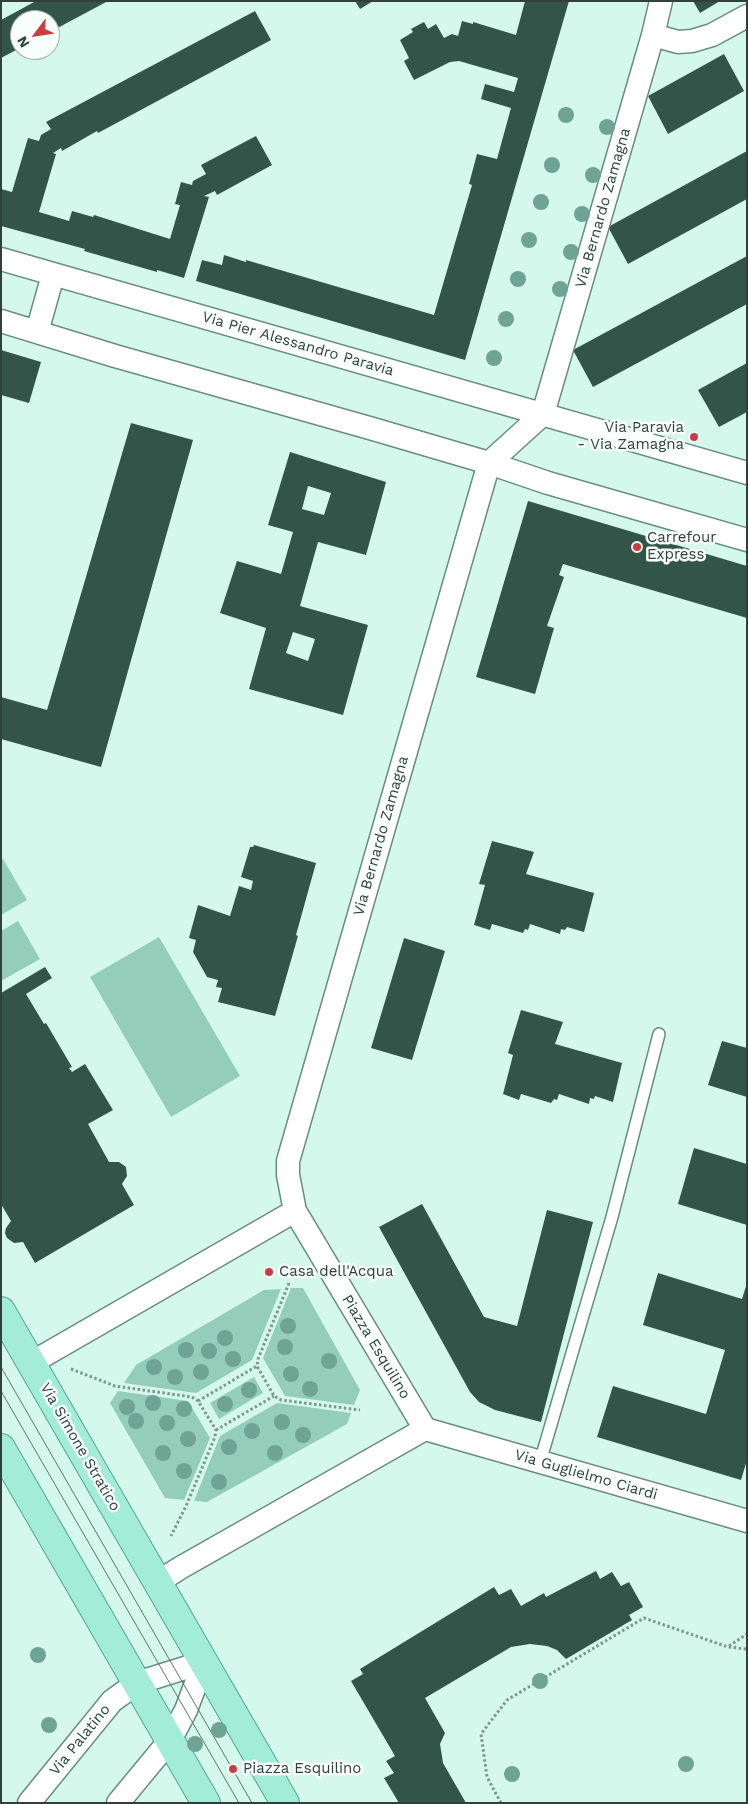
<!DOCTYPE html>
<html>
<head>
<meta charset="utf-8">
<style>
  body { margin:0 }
  #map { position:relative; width:748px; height:1804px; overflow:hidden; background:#d4f9ec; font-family:"Work Sans",sans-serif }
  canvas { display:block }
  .frame { position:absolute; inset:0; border:2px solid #31403b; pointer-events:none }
  .north { position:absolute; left:10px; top:10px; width:50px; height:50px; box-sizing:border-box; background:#f7fefc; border:1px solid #a8b2af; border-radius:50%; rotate:239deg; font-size:14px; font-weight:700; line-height:20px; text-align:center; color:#31403b }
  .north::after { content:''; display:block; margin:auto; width:18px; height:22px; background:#cc3c43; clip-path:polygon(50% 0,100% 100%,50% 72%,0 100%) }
</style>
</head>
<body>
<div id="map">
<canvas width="748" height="1804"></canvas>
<div class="frame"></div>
<div class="north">N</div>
</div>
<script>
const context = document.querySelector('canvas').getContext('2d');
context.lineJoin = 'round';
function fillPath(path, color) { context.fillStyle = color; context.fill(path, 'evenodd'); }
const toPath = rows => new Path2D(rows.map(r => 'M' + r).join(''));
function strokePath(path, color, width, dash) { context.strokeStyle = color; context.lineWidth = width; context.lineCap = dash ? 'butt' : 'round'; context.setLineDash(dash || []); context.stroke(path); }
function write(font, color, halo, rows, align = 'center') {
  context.font = font + ' "Work Sans",sans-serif'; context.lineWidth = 5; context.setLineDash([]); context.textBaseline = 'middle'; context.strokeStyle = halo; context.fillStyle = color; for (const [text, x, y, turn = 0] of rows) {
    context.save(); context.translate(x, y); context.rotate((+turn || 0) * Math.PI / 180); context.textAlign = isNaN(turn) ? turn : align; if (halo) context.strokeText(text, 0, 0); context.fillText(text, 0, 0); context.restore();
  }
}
const green = toPath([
  [3,859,27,900,1,915,1,860],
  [18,921,40,959,1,981,1,931],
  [159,937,240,1076,171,1117,90,977],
  [291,1288,303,1288,360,1390,354,1405,285,1396,263,1358],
  [281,1289,252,1360,196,1393,124,1383,136,1365,264,1290],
  [254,1377,263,1393,219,1419,210,1403],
  [118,1391,188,1401,210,1438,184,1500,165,1498,110,1403],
  [277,1403,351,1413,347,1424,207,1502,194,1501,220,1436]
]);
const building = toPath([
  [36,1,108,1,50,32,50,20,20,20,20,48,1,58,1,20],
  [355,1,373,1,360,9],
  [525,1,569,1,465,360,196,281,202,260,222,265,224,255,246,262,246,260,434,315,472,185,469,184,477,154,497,159,511,108,481,99,485,84,514,92,518,78,459,61,450,62,414,80,404,61,409,58,400,40,413,32,411,29,424,22,428,29,436,24,444,38,452,34,458,36,462,21,473,24,473,22,516,35],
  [693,1,720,1,700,13],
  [255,11,271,40,98,133,97,131,62,151,61,148,53,153,56,154,39,212,69,221,72,211,93,217,94,215,170,239,180,205,175,204,181,182,192,185,193,181,206,174,201,165,256,136,272,165,217,195,215,191,204,196,209,197,184,278,157,270,157,272,84,251,85,249,1,226,1,189,12,192,28,138,39,141,41,135,51,129,46,122],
  [724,54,744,91,668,134,648,96],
  [747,151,747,199,628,264,608,227],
  [747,256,747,304,593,387,573,350],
  [1,350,41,362,29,403,1,395],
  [747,363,747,412,719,427,698,390],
  [131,423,193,440,101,767,1,739,1,697,47,710],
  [290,452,386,482,366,555,318,542,300,606,368,625,343,715,249,689,266,628,220,613,237,561,281,574,293,532,268,525],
  [308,486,331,493,324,515,302,509],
  [293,632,315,639,308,661,286,653],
  [528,501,747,566,747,618,563,564,559,575,564,577,547,626,554,628,535,694,476,677],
  [492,841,534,852,526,874,594,893,584,932,567,927,565,930,561,929,560,934,530,924,528,930,525,929,523,933,492,924,490,930,474,925,485,885,479,884],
  [254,845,316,863,296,935,298,936,275,1016,218,1002,222,988,216,987,218,980,207,977,193,952,196,940,189,938,198,905,230,916,239,886,251,890,253,881,241,877,250,847,253,847],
  [404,938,445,951,412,1060,371,1048],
  [45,967,52,978,26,994,44,1024,46,1023,72,1067,69,1068,72,1072,85,1064,113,1110,88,1124,109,1162,119,1162,126,1167,127,1176,122,1184,134,1205,35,1263,23,1242,14,1243,7,1238,5,1233,6,1228,11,1221,1,1204,1,993],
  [521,1010,563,1022,555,1044,622,1063,613,1102,595,1096,594,1099,590,1098,589,1104,559,1094,557,1100,554,1099,551,1103,521,1094,519,1100,503,1094,513,1055,508,1053],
  [722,1041,747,1048,747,1097,708,1085],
  [694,1148,747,1164,747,1225,678,1204],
  [422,1204,484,1317,517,1326,547,1210,593,1222,541,1422,495,1410,479,1402,470,1392,379,1227],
  [658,1273,742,1299,747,1283,747,1460,741,1480,597,1437,613,1386,706,1414,725,1350,643,1325],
  [596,1571,600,1579,612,1572,621,1586,629,1582,643,1607,629,1615,632,1620,566,1659,557,1650,547,1646,530,1644,511,1647,425,1698,445,1733,440,1744,443,1763,466,1803,399,1803,384,1778,394,1773,386,1761,395,1756,351,1681,363,1674,360,1669,494,1587,499,1595,511,1589,521,1606,544,1593,546,1597]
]);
const path = toPath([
  [289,1283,258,1359,257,1366,274,1396,281,1400,360,1410],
  [71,1369,115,1386,192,1397,198,1401,216,1430,215,1437,186,1506,171,1536],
  [198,1401,257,1366],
  [216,1430,274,1396],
  [729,1646,747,1634],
  [501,1803,487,1777,481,1734,507,1700,644,1618,728,1647,747,1649]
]);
const service = toPath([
  [540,1462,612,1217,659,1034]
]);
const minor = toPath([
  [653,35,678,42,692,41,712,35,747,16],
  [1,259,747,473],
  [1,321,115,356,373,429,489,463,548,483,747,540],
  [37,332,53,275],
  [543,414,653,35,661,1],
  [489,463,543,414],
  [31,1363,295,1211],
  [425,1429,295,1211,288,1175,288,1161,489,463],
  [425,1429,747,1521],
  [158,1582,180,1568,425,1429],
  [29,1803,112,1701,137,1683,204,1662],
  [118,1803,170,1740,186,1710,204,1662]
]);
const primary = toPath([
  [1,1311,285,1803],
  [1,1448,206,1803]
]);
const tram = toPath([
  [1,1367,252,1803],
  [1,1391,239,1803]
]);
const trees = [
  [566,115],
  [607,127],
  [552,165],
  [593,175],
  [541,202],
  [582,214],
  [529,240],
  [571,252],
  [518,279],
  [560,289],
  [506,319],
  [494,358],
  [288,1326],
  [225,1338],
  [285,1347],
  [186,1350],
  [209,1351],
  [233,1359],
  [329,1361],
  [154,1367],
  [201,1372],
  [291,1374],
  [175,1377],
  [310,1389],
  [249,1390],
  [153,1403],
  [225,1404],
  [127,1407],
  [184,1409],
  [136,1421],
  [282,1422],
  [167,1423],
  [252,1431],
  [303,1435],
  [188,1439],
  [229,1447],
  [163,1453],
  [275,1453],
  [184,1471],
  [219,1482],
  [38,1655],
  [540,1681],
  [49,1725],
  [219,1730],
  [195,1744],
  [686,1764],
  [512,1774]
];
const markers = [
  [694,437,5,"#cc3c43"],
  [637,547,5,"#cc3c43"],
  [269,1272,5,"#cc3c43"],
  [233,1769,5,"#cc3c43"]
];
const streetNames = [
  ["Via Bernardo Zamagna",603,208,-74],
  ["Via Pier Alessandro Paravia",298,344,16],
  ["Via Bernardo Zamagna",381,836,-74],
  ["Piazza Esquilino",376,1347,59],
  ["Via Simone Stratico",80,1447,60],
  ["Via Guglielmo Ciardi",586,1475,16],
  ["Via Palatino",80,1740,-51]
];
const poiNames = [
  ["Via Paravia",684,428,"right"],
  ["- Via Zamagna",684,445,"right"],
  ["Carrefour",647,538],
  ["Express",647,555],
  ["Casa dell'Acqua",279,1272],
  ["Piazza Esquilino",243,1769]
];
fillPath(green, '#95cdbb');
fillPath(building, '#335449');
strokePath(service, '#6a8d81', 14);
strokePath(minor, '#6a8d81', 25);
strokePath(primary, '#53a790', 30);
strokePath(path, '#7d968e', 3, [2.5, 2.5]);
strokePath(service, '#fff', 11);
strokePath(minor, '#fff', 22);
strokePath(primary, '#a3ecd8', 28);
strokePath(tram, '#5f756d', 1);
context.fillStyle = '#6fa394';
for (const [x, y] of trees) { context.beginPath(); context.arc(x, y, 8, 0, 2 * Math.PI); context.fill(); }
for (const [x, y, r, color] of markers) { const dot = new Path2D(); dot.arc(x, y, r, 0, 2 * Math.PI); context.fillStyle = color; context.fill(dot); strokePath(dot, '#f7fefc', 2); }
write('15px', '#31403b', '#f7fefc', streetNames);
write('15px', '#31403b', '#f7fefc', poiNames, 'left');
</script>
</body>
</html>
